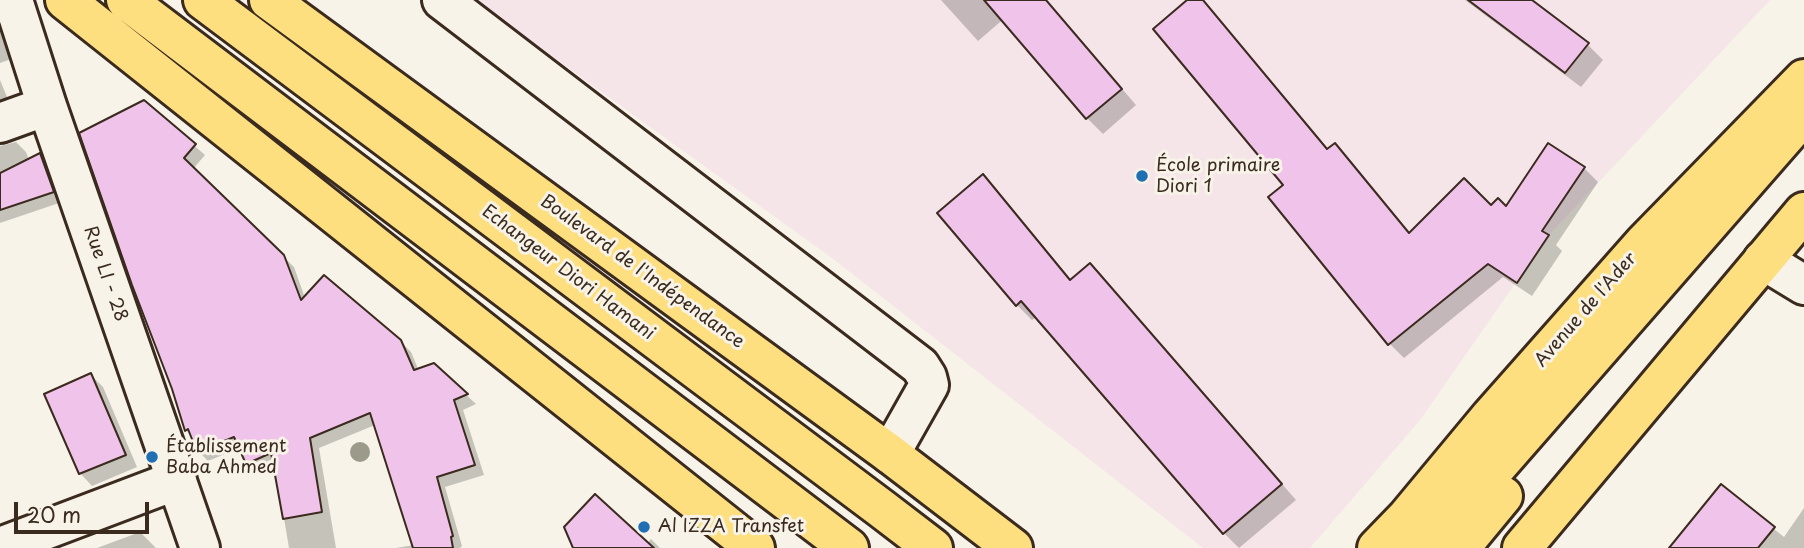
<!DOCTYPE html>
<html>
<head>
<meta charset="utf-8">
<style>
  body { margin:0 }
  #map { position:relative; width:1804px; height:548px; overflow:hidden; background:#f7f3e8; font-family:"Playpen Sans",sans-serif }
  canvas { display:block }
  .scale { position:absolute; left:14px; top:502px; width:135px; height:32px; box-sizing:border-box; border:4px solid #3b2a1e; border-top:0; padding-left:9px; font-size:21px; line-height:24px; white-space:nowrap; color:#3b2a1e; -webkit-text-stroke:5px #f7f3e8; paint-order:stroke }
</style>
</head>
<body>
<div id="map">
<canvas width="1804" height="548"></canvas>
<div class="scale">20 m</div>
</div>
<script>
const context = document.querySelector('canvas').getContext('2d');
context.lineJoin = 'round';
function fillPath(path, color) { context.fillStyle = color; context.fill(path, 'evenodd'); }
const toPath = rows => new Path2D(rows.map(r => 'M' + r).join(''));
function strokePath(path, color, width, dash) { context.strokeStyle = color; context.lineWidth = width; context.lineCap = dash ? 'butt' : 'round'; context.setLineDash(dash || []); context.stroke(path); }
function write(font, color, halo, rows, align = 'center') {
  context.font = font + ' "Playpen Sans",sans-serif'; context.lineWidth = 6; context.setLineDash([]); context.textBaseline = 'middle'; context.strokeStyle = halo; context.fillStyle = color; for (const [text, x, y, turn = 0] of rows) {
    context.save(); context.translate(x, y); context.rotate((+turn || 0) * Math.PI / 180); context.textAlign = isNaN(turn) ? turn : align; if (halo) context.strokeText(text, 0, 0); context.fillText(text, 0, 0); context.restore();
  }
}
const built = toPath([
  [474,0,1770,0,1549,235,1420,420,1310,548,1203,548,832,258]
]);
const shadow = toPath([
  [941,0,1006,0,1014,10,978,41],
  [1037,0,1045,0,1056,12,1136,105,1103,134,1087,118,1008,25],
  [1190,0,1202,0,1211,9,1329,150,1335,145,1349,159,1410,234,1491,207,1507,209,1584,168,1598,182,1556,245,1562,251,1532,296,1503,277,1404,358,1390,344,1271,197,1286,185],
  [1465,0,1528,0,1587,44,1603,60,1581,87],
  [0,30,8,37,14,58,0,63],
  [0,80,12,109,0,114],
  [144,102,205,155,193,169,294,267,305,298,400,341,411,352,419,371,434,365,476,404,463,410,484,475,445,487,462,546,460,548,396,548,414,545,375,425,319,448,336,548,289,548,275,465,257,473,247,463,240,448,208,461,198,451,192,436,186,430],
  [16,142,26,152,29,160,40,155,49,165,62,202,0,223,0,146],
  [998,192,1072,281,1105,281,1296,500,1239,548,1224,533,1036,317,1032,320,1017,305],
  [91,375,103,387,137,467,92,486,80,473],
  [1721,487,1784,537,1804,508,1804,548,1671,548],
  [140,532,156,548,97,548],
  [651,539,660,548,574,548,647,544]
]);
const building = toPath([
  [984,0,1046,0,1122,89,1086,119,984,0],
  [1187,0,1203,0,1327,149,1335,143,1409,233,1464,178,1491,205,1498,198,1506,206,1548,143,1585,167,1542,231,1549,235,1517,283,1488,264,1388,345,1268,197,1283,185,1153,29,1187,0],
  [1468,0,1532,0,1589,43,1565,73,1468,0],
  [144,100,196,144,184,158,284,255,301,300,324,275,401,340,414,370,434,363,468,394,454,400,475,465,437,477,453,536,451,537,453,548,413,548,370,413,310,438,322,512,283,519,271,453,246,464,234,437,197,452,188,429,185,431,172,389,132,285,79,133,144,100],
  [40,153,54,192,0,210,0,173,40,153],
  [983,174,1070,280,1090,263,1282,484,1223,534,1021,301,1016,306,937,213,983,174],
  [91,373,126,455,79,474,44,394,91,373],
  [1721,484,1775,527,1758,548,1669,548,1721,484],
  [595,494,654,548,573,548,564,527,595,494]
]);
const minor = toPath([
  [13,0,47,106,200,548],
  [442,0,920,366,927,377,929,385,890,454],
  [0,123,47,106],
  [1763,260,1804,285],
  [0,547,177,480]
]);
const major = toPath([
  [65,0,755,548],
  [126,0,849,548],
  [203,0,882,509,933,548],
  [269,0,890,454,1013,548],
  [1377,548,1407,517,1491,416,1644,243,1804,79],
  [1422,548,1471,496,1789,132,1804,112],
  [1460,548,1503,496],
  [1522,548,1804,212]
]);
const trees = [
  [360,452]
];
const markers = [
  [1142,176,7,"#1f6fb2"],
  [152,457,7,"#1f6fb2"],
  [644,527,7,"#1f6fb2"]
];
const poiNames = [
  ["École primaire",1156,166],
  ["Diori 1",1156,187],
  ["Établissement",166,447],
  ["Baba Ahmed",166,468],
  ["Al IZZA Transfet",658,527]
];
const streetNames = [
  ["Boulevard de l'Indépendance",642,272,36],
  ["Echangeur Diori Hamani",568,273,37],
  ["Rue LI - 28",105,274,71],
  ["Avenue de l'Ader",1586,310,-49]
];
fillPath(built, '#f5e5e9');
fillPath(shadow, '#0003');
fillPath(building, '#f0c4ea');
strokePath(building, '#3b2a1e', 2);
strokePath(minor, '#3b2a1e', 44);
strokePath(major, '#3b2a1e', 44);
strokePath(minor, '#f7f3e8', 38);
strokePath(major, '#fddf80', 38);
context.fillStyle = '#9c9a8a';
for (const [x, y] of trees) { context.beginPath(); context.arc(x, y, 10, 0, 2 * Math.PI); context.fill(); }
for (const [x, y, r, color] of markers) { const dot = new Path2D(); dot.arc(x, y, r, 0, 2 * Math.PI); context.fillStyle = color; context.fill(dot); strokePath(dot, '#f7f3e8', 2.5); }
write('18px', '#3b2a1e', '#f7f3e8', poiNames, 'left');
write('18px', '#3b2a1e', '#f7f3e8', streetNames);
</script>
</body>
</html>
